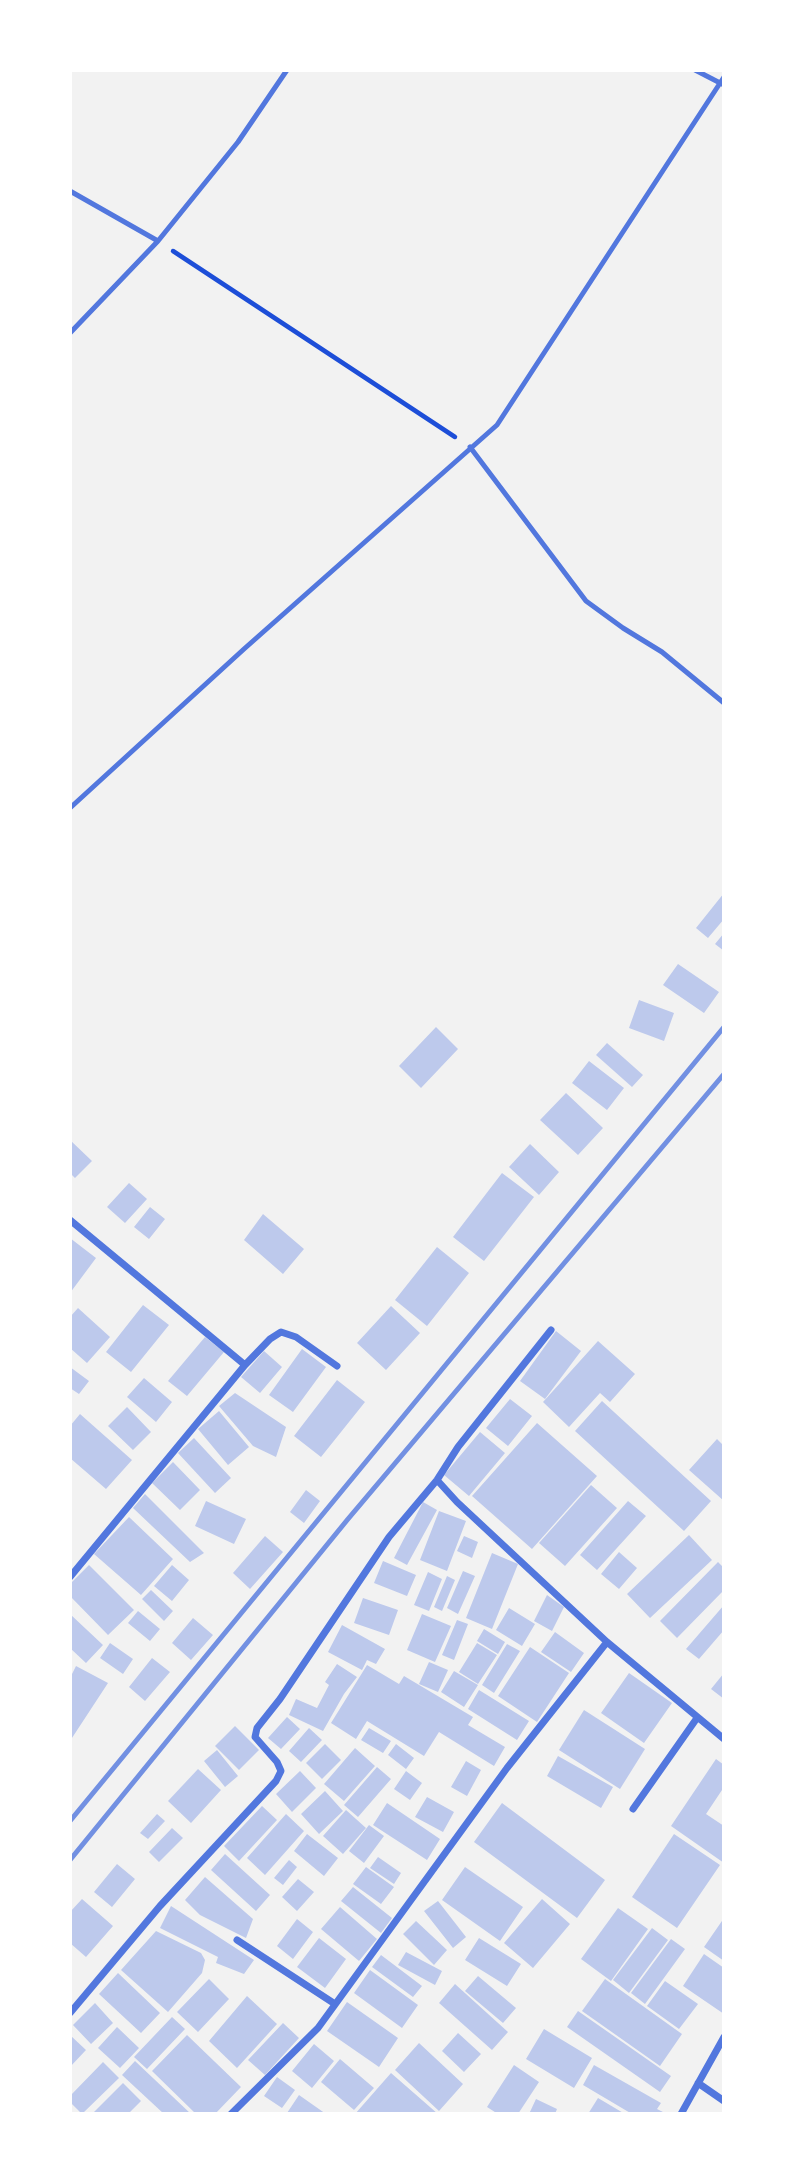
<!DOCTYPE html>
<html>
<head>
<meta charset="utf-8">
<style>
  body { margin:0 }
  #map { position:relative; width:794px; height:2184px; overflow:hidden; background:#f2f2f2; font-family:"IBM Plex Sans",sans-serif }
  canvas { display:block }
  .frame { position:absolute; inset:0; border:72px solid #fff; pointer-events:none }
</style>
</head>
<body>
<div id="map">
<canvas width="794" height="2184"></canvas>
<div class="frame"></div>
</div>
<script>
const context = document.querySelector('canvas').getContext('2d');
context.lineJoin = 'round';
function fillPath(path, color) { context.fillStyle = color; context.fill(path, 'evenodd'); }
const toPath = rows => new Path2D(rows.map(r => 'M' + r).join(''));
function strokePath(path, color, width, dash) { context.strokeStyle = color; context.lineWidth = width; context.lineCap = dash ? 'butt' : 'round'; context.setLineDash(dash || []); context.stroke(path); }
const building = toPath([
  [724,893,724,919,708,938,696,928],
  [724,933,724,951,715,944],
  [678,964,719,992,704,1013,663,985],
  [639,1000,674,1013,664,1041,629,1028],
  [436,1027,458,1049,421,1088,399,1066],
  [607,1043,643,1075,632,1087,596,1055],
  [589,1061,624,1088,607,1110,572,1083],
  [566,1093,603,1128,578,1155,540,1120],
  [70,1140,92,1161,75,1178,70,1173],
  [530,1144,559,1172,539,1195,509,1167],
  [502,1173,534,1197,484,1261,453,1237],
  [129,1183,147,1199,125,1223,107,1207],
  [150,1207,165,1219,149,1239,134,1227],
  [263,1214,304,1249,283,1274,244,1240],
  [70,1238,96,1258,70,1293],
  [437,1247,469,1273,427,1326,395,1300],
  [143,1305,169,1325,131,1372,106,1352],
  [391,1306,420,1333,386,1370,357,1343],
  [78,1308,110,1337,87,1363,70,1348,70,1317],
  [556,1331,581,1351,545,1399,520,1381],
  [205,1337,224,1352,187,1396,168,1381],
  [598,1341,635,1374,610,1402,600,1393,569,1427,543,1402],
  [302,1349,326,1367,293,1412,269,1395],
  [264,1351,282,1367,260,1393,241,1377],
  [70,1367,89,1381,79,1394,70,1388],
  [144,1378,172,1402,156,1422,127,1397],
  [337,1380,365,1402,321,1457,294,1436],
  [235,1393,286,1427,276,1457,253,1446,219,1406],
  [510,1399,532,1416,508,1446,486,1428],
  [602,1401,711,1501,684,1531,575,1431],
  [127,1407,151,1432,133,1450,108,1426],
  [219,1411,249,1447,228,1465,198,1429],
  [80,1414,132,1460,106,1489,70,1458,70,1426],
  [537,1423,597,1476,532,1549,472,1496],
  [480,1432,505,1453,469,1496,444,1475],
  [194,1438,231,1478,215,1493,178,1453],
  [717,1439,724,1446,724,1501,689,1470],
  [173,1462,200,1490,180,1510,152,1483],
  [591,1485,617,1508,565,1566,539,1543],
  [306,1490,320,1501,304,1523,290,1512],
  [145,1494,204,1553,190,1562,133,1508],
  [206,1501,246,1519,234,1544,195,1526],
  [628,1501,646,1516,597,1570,580,1555],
  [423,1502,437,1510,407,1565,394,1558],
  [439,1511,466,1521,447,1571,420,1560],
  [129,1517,173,1559,141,1595,94,1554],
  [689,1535,712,1560,650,1618,627,1594],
  [265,1536,283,1552,250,1589,233,1573],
  [464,1536,478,1542,472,1558,457,1551],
  [619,1552,637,1568,619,1589,601,1574],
  [492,1553,518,1564,492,1629,466,1618],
  [383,1561,416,1575,407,1596,374,1583],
  [718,1562,724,1568,724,1590,677,1638,660,1621],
  [89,1565,134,1610,108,1635,70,1596,70,1584],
  [172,1565,189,1580,172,1601,154,1586],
  [463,1571,475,1576,458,1614,447,1608],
  [428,1572,442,1579,429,1611,414,1605],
  [447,1576,455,1580,442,1611,434,1607],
  [151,1590,173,1611,164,1621,142,1599],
  [547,1595,564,1607,552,1631,534,1621],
  [363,1598,398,1610,389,1635,354,1623],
  [724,1605,724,1630,699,1659,686,1649],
  [509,1608,535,1624,522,1646,496,1630],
  [138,1611,160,1629,150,1641,128,1623],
  [70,1614,103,1645,86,1663,70,1648],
  [422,1614,451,1626,435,1662,407,1650],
  [193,1618,213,1635,191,1660,172,1643],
  [457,1620,468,1624,454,1660,442,1655],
  [342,1625,385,1649,376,1664,367,1660,362,1670,328,1652],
  [484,1629,505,1642,498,1654,477,1641],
  [555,1632,584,1653,571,1672,541,1652],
  [110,1643,133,1659,123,1674,100,1658],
  [477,1643,497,1655,478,1684,459,1672],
  [507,1644,520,1651,494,1693,482,1685],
  [530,1647,569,1673,537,1722,498,1696],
  [152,1658,170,1672,145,1701,129,1687],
  [429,1662,448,1670,438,1692,419,1684],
  [337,1664,357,1677,344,1694,323,1731,289,1715,296,1699,317,1708,329,1685,325,1682],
  [367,1665,399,1684,404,1676,473,1717,468,1725,505,1747,494,1766,439,1732,424,1756,367,1721,356,1739,331,1723],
  [76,1666,108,1683,70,1741,70,1678],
  [454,1671,478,1685,464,1707,441,1692],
  [629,1673,672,1703,644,1743,601,1713],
  [724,1673,724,1699,711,1689],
  [479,1690,529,1721,517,1740,468,1709],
  [584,1710,645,1749,620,1789,559,1750],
  [287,1717,300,1729,281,1749,268,1738],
  [235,1726,259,1750,239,1770,215,1746],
  [309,1728,322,1740,301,1762,289,1751],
  [369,1728,391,1741,383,1753,361,1740],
  [325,1744,341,1760,322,1779,306,1763],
  [396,1744,414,1758,406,1769,388,1755],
  [355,1748,375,1766,344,1801,324,1784],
  [217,1750,238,1776,225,1787,204,1761],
  [558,1756,613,1787,601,1808,547,1776],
  [716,1759,724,1765,724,1787,706,1814,724,1826,724,1863,671,1826],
  [466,1761,481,1770,467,1796,451,1787],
  [377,1767,391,1779,358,1817,344,1805],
  [198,1769,221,1790,191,1823,168,1801],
  [300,1771,316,1788,292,1812,276,1794],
  [406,1771,422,1783,410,1800,394,1789],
  [325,1791,343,1811,319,1834,301,1814],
  [427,1797,454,1812,443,1832,415,1817],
  [387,1803,440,1839,427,1860,373,1825],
  [502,1803,605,1880,577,1918,474,1842],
  [262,1806,277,1820,239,1861,224,1846],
  [346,1810,366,1828,343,1854,323,1836],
  [157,1814,165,1821,148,1839,140,1833],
  [286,1814,304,1831,265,1875,247,1858],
  [369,1825,384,1836,364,1863,349,1851],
  [172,1828,183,1838,159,1862,149,1852],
  [307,1834,338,1858,324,1876,294,1851],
  [674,1834,720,1865,677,1928,632,1897],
  [225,1854,270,1895,256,1911,211,1870],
  [378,1857,401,1873,394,1884,370,1868],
  [289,1860,297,1867,283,1885,274,1878],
  [117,1864,135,1879,112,1907,94,1892],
  [366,1867,394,1887,381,1904,353,1884],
  [465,1867,523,1907,500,1941,442,1900],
  [205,1877,253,1919,246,1938,200,1915,185,1900],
  [298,1879,314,1892,297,1911,282,1897],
  [353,1887,392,1918,381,1933,341,1901],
  [82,1899,113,1926,86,1957,70,1943,70,1912],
  [542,1899,570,1924,533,1968,504,1943],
  [438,1901,466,1937,453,1948,424,1911],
  [171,1906,254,1960,244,1974,216,1963,218,1957,160,1928],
  [340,1907,377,1939,359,1961,321,1929],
  [618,1908,648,1929,611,1981,581,1959],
  [724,1918,724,1961,704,1947],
  [297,1919,313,1932,293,1959,277,1946],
  [416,1921,447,1950,434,1965,403,1934],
  [652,1928,668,1940,629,1993,613,1980],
  [156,1931,201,1953,205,1960,202,1973,168,2012,121,1970],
  [319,1938,346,1959,325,1988,297,1967],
  [479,1938,521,1964,507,1986,465,1960],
  [671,1939,685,1949,645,2004,631,1993],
  [406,1952,442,1971,435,1985,398,1965],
  [704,1954,724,1968,724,2014,683,1986],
  [381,1955,422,1986,413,1997,372,1967],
  [370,1970,418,2005,402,2028,354,1993],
  [118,1973,160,2013,141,2033,99,1994],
  [478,1976,516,2008,503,2023,465,1991],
  [209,1979,229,1999,198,2032,177,2012],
  [605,1979,682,2034,660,2066,582,2011],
  [665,1981,698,2004,679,2029,647,2006],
  [455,1984,508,2032,492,2050,439,2003],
  [247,1996,277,2024,237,2068,209,2041],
  [347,2002,398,2038,379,2067,327,2031],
  [95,2003,113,2023,91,2044,73,2025],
  [578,2011,671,2076,660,2092,567,2027],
  [172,2017,185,2029,147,2069,134,2057],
  [283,2023,299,2038,265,2075,248,2060],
  [117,2027,139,2048,120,2068,98,2048],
  [544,2029,592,2058,574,2088,526,2059],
  [458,2033,481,2054,464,2072,442,2051],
  [70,2035,86,2050,70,2067],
  [187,2035,241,2087,215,2114,196,2114,152,2071],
  [419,2043,463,2084,439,2111,395,2070],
  [314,2044,334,2061,312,2088,292,2071],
  [340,2059,374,2088,354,2110,321,2082],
  [135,2061,191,2114,164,2114,122,2075],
  [103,2062,119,2078,82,2114,70,2102,70,2096],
  [514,2065,539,2082,518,2114,498,2114,487,2107],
  [594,2065,661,2103,657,2109,667,2114,632,2114,583,2085],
  [391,2073,438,2114,355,2114],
  [277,2077,295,2090,282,2108,264,2096],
  [123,2083,141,2101,128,2114,92,2114],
  [299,2095,326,2114,287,2113],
  [598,2098,625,2114,588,2114],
  [536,2099,557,2109,555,2114,529,2114]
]);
const path = toPath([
  [173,251,455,437]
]);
const service = toPath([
  [695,70,724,85],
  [70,191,158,241],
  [70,333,158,241,238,142,287,70],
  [470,447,586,601,623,628,662,652,724,703],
  [70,808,244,649,497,425,724,77]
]);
const minor = toPath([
  [70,1220,245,1365],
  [437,1480,457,1502,607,1642,724,1739],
  [70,1577,245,1365,270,1339,281,1332,296,1337,337,1366],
  [633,1809,697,1718],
  [237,1940,335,2004],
  [70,2013,160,1906,276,1781,281,1771,277,1762,255,1737,257,1728,280,1699,389,1537,437,1480,458,1447,551,1330],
  [698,2083,724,2101],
  [231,2114,318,2028,507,1768,607,1642],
  [681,2114,724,2037]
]);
const rail = toPath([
  [70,1821,724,1027],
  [70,1860,348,1519,724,1074]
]);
fillPath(building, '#bdc9ec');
strokePath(path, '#1d4ed8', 4.5);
strokePath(service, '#5277de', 5);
strokePath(minor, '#5277de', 7);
strokePath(rail, '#7290e2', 5);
</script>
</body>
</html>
